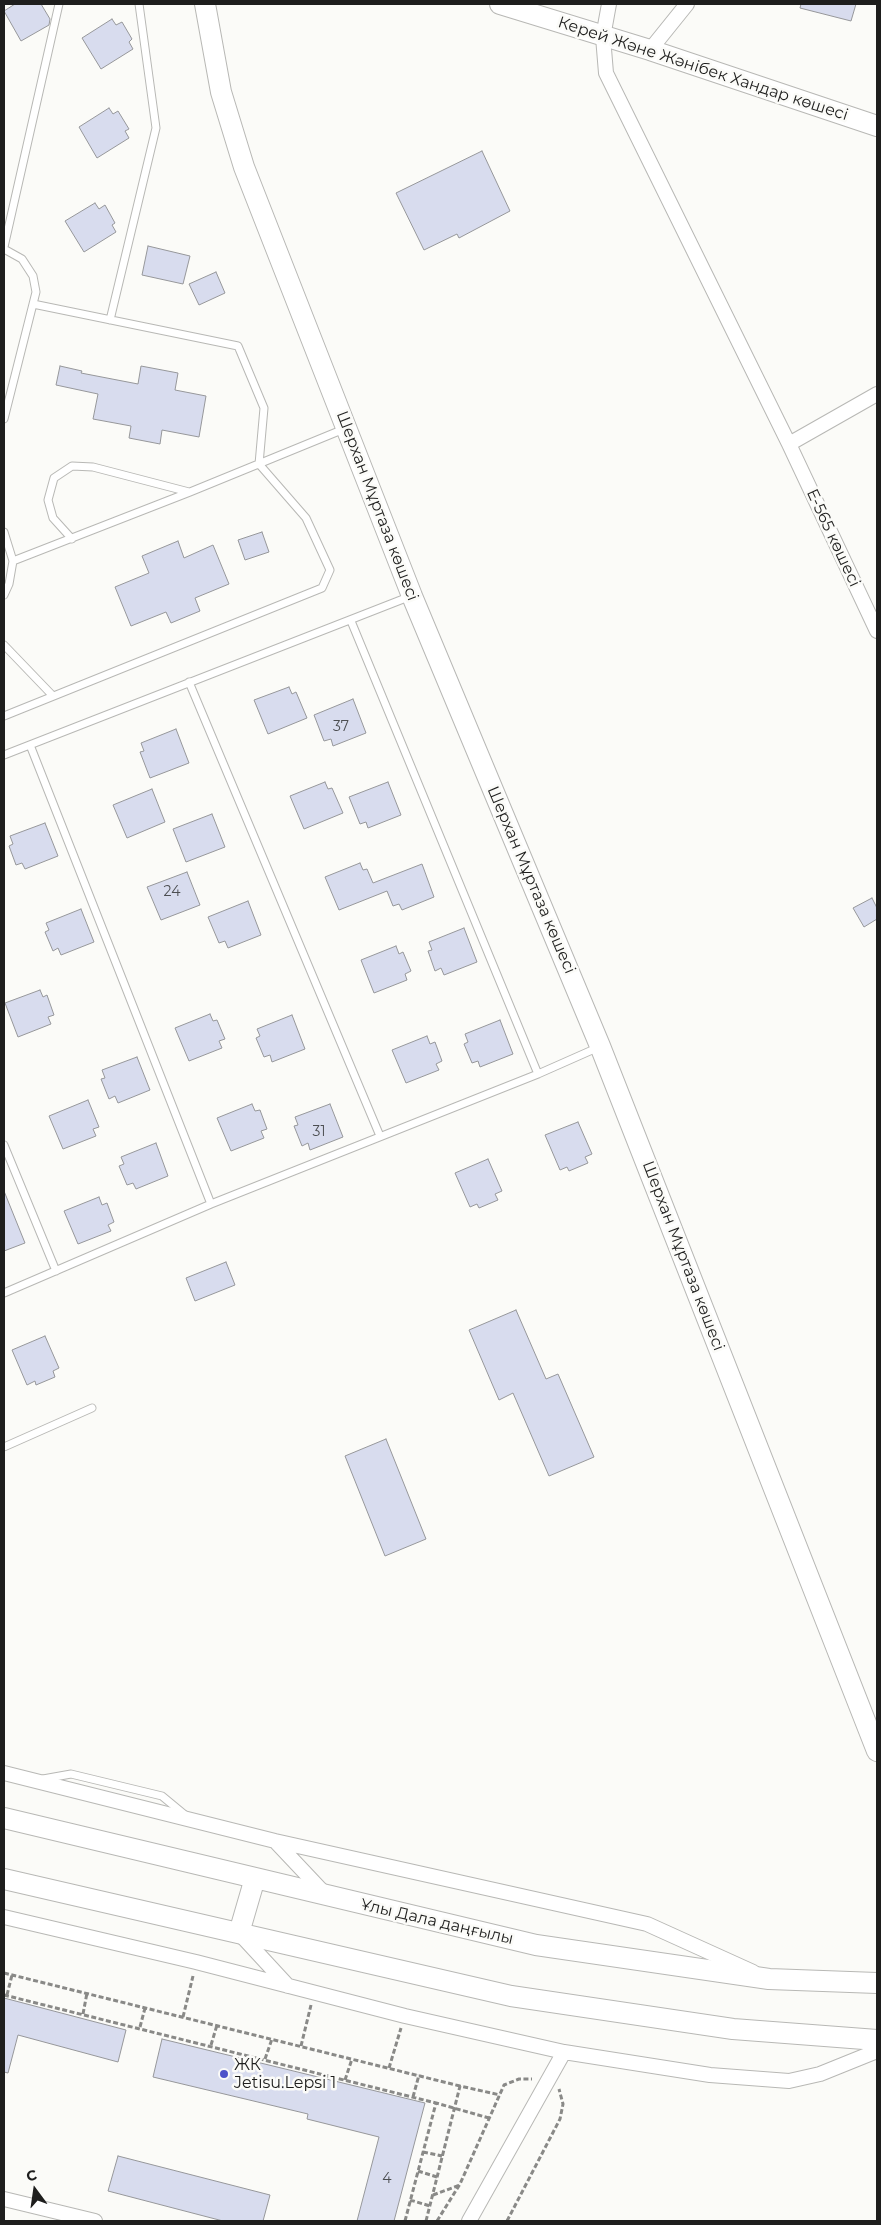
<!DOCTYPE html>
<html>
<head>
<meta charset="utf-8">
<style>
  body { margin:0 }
  #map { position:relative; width:881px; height:2225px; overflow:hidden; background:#fbfbf8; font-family:Montserrat,sans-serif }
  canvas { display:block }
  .frame { position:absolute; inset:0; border:5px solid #1e1e1d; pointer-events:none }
  .north { position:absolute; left:10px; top:2165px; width:50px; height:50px; -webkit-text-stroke:4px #fbfbf8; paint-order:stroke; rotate:346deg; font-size:14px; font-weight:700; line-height:20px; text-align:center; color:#1e1e1d }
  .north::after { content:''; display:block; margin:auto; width:18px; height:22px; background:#1e1e1d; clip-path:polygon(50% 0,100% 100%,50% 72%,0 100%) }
</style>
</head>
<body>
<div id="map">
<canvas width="881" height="2225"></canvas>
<div class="frame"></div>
<div class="north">С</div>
</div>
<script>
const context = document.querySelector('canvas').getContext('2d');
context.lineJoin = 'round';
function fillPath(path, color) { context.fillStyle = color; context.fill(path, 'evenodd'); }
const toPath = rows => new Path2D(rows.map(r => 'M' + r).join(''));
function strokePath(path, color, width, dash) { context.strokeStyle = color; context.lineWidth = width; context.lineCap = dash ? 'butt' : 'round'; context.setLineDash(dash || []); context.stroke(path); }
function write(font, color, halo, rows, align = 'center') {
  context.font = font + ' Montserrat,sans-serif'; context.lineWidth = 5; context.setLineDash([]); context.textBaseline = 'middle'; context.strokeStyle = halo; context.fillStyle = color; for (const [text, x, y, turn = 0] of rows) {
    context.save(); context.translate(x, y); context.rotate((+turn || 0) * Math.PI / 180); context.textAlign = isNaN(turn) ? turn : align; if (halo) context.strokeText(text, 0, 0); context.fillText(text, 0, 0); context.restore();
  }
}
const building = toPath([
  [15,4,41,4,50,19,49,25,21,41,4,11,15,4],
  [801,4,856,4,851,21,800,8,801,4],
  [112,19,116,25,122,22,132,39,129,42,133,49,101,69,82,38,112,19],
  [109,108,113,114,118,111,129,129,125,131,129,138,97,158,79,127,109,108],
  [482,151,510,211,459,238,457,234,424,250,396,193,482,151],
  [95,203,99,209,105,205,115,223,112,225,116,232,84,252,65,221,95,203],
  [148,246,190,256,183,284,142,275,148,246],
  [216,272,225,293,199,305,189,284,216,272],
  [60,366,82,371,81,373,138,384,141,366,178,373,175,390,206,396,199,437,162,430,160,444,129,438,131,426,93,419,98,394,56,385,60,366],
  [262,532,269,552,245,560,238,540,262,532],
  [178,541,184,558,213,545,229,584,195,598,200,611,171,623,166,612,131,626,115,587,149,573,142,556,178,541],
  [289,687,292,694,296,692,307,718,268,734,254,700,289,687],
  [353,699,366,733,333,746,331,739,324,741,314,715,353,699],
  [176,729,189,763,150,778,140,752,144,751,141,743,176,729],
  [325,782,328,789,332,788,343,813,304,829,290,796,325,782],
  [388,782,401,815,368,828,366,822,360,824,349,797,388,782],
  [152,789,165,822,127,838,113,805,152,789],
  [212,814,225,847,186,862,173,829,212,814],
  [45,823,58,856,25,869,22,863,16,865,9,846,13,844,10,836,45,823],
  [360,863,363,870,367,869,373,883,422,864,434,897,402,910,399,904,393,906,387,891,339,910,325,877,360,863],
  [187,872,200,905,161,920,147,887,187,872],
  [872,898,877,908,877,919,864,927,853,908,872,898],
  [248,901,261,935,228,948,225,941,219,943,208,917,248,901],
  [81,909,94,942,61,955,58,948,53,951,45,932,49,930,46,923,81,909],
  [464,928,477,962,444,975,441,968,435,971,428,951,432,950,429,942,464,928],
  [396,946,399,954,403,952,411,971,405,974,407,980,374,993,361,960,396,946],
  [40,990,43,997,47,995,54,1015,48,1017,51,1024,18,1037,5,1003,40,990],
  [210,1014,213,1021,217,1020,225,1039,219,1041,222,1048,189,1061,175,1028,210,1014],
  [292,1015,305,1049,272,1062,270,1055,264,1057,256,1038,260,1036,257,1029,292,1015],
  [500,1020,513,1054,480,1067,478,1061,472,1063,464,1044,468,1042,465,1034,500,1020],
  [427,1036,430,1044,435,1042,442,1061,436,1064,439,1070,406,1083,392,1050,427,1036],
  [137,1057,150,1090,118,1103,115,1096,109,1099,101,1079,105,1078,102,1070,137,1057],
  [88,1100,99,1127,93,1129,96,1136,63,1149,49,1116,88,1100],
  [252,1104,255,1111,260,1110,267,1129,261,1131,264,1138,231,1151,217,1118,252,1104],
  [330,1104,343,1137,310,1150,308,1143,302,1146,294,1126,298,1125,295,1117,330,1104],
  [578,1122,592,1154,585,1157,588,1163,569,1171,567,1167,560,1170,545,1135,578,1122],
  [156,1143,168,1176,136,1189,133,1183,127,1185,119,1166,124,1164,121,1157,156,1143],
  [488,1159,502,1191,495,1194,498,1200,479,1208,477,1204,470,1207,455,1173,488,1159],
  [4,1191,25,1243,4,1251,4,1191],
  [99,1197,102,1205,107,1203,114,1222,108,1225,111,1231,78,1244,64,1211,99,1197],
  [226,1262,235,1285,195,1301,186,1278,226,1262],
  [516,1310,546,1379,558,1374,594,1457,549,1476,513,1393,499,1400,469,1330,516,1310],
  [45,1336,59,1368,53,1371,55,1377,36,1385,35,1381,27,1385,12,1350,45,1336],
  [386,1439,426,1539,385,1556,345,1456,386,1439],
  [4,1998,126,2030,118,2062,18,2035,8,2073,4,2072,4,1998],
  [162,2039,425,2103,394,2221,357,2221,379,2137,307,2119,308,2114,153,2077,162,2039],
  [118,2156,270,2195,263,2221,223,2221,108,2191,118,2156]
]);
const path = toPath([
  [4,1973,460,2086],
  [4,1995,436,2103],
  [7,1995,12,1975],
  [83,2014,87,1993],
  [183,2017,193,1976],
  [140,2027,145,2008],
  [211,2045,217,2025],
  [301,2046,311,2005],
  [265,2059,272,2039],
  [389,2068,401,2028],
  [345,2080,352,2059],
  [413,2097,419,2075],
  [423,2152,442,2156],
  [418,2171,437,2177],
  [433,2195,460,2185],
  [410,2200,430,2206],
  [405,2221,436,2103,489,2118],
  [426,2221,460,2086,500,2095],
  [437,2221,460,2184,504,2085,519,2079,532,2079],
  [507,2221,560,2119,563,2104,559,2089]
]);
const lane = toPath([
  [4,247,59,4],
  [4,249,22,259,33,276,36,292,4,419],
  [110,320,156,128,139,4],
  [4,532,13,561,9,584,4,595],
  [72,539,53,518,48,500,54,478,72,466,93,467,189,492],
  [13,561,190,492,344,429],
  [4,645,53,696],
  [189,682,380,1136],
  [4,716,322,588,330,570,306,518,259,464,264,408,238,346,33,304],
  [30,745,211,1204],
  [4,755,411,596],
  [538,1074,599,1047],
  [4,1145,56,1271],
  [4,1293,211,1204,538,1074,351,621],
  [4,1447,92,1408],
  [43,1779,71,1774,162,1796,185,1815]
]);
const street = toPath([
  [609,4,603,37,606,73,789,444,877,631],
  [650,50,687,4],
  [789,444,877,394],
  [4,1773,275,1841,647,1924,753,1972],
  [275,1841,325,1894],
  [4,1917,196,1962,405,2016,564,2052,710,2075,789,2081,820,2074,877,2051],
  [239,1933,288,1986],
  [4,2199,95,2221],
  [469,2221,564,2052]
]);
const secondary = toPath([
  [205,4,221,92,244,167,412,596,600,1046,877,1751],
  [500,4,650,50,877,126],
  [4,1818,536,1945,769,1979,877,1983],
  [4,1879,511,1996,733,2029,877,2040],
  [239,1933,255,1878]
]);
const markers = [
  [224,2074,5,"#4e53c9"]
];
const numberNames = [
  ["37",341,727],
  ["24",172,892],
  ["31",319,1132],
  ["4",387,2179]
];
const streetNames = [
  ["Керей Және Жәнібек Хандар көшесі",703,69,18],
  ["Шерхан Мұртаза көшесі",377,506,69],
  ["Е-565 көшесі",833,538,65],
  ["Шерхан Мұртаза көшесі",531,880,67],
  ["Шерхан Мұртаза көшесі",683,1256,69],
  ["Ұлы Дала даңғылы",437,1922,13]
];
const poiNames = [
  ["ЖК",234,2065],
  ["Jetisu.Lepsi 1",234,2083]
];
fillPath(building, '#d8dcee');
strokePath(building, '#96979a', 1);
strokePath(lane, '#b8b8b5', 9);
strokePath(street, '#b8b8b5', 16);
strokePath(secondary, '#b8b8b5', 22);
strokePath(path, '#898987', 3, [5, 2.5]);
strokePath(lane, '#fff', 7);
strokePath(street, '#fff', 14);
strokePath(secondary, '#fff', 20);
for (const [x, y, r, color] of markers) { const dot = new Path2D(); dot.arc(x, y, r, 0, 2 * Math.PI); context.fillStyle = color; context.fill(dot); strokePath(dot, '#fbfbf8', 2); }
write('14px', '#4c4e51', null, numberNames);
write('16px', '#1e1e1d', '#fbfbf8', streetNames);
write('16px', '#1e1e1d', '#fbfbf8', poiNames, 'left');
</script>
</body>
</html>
